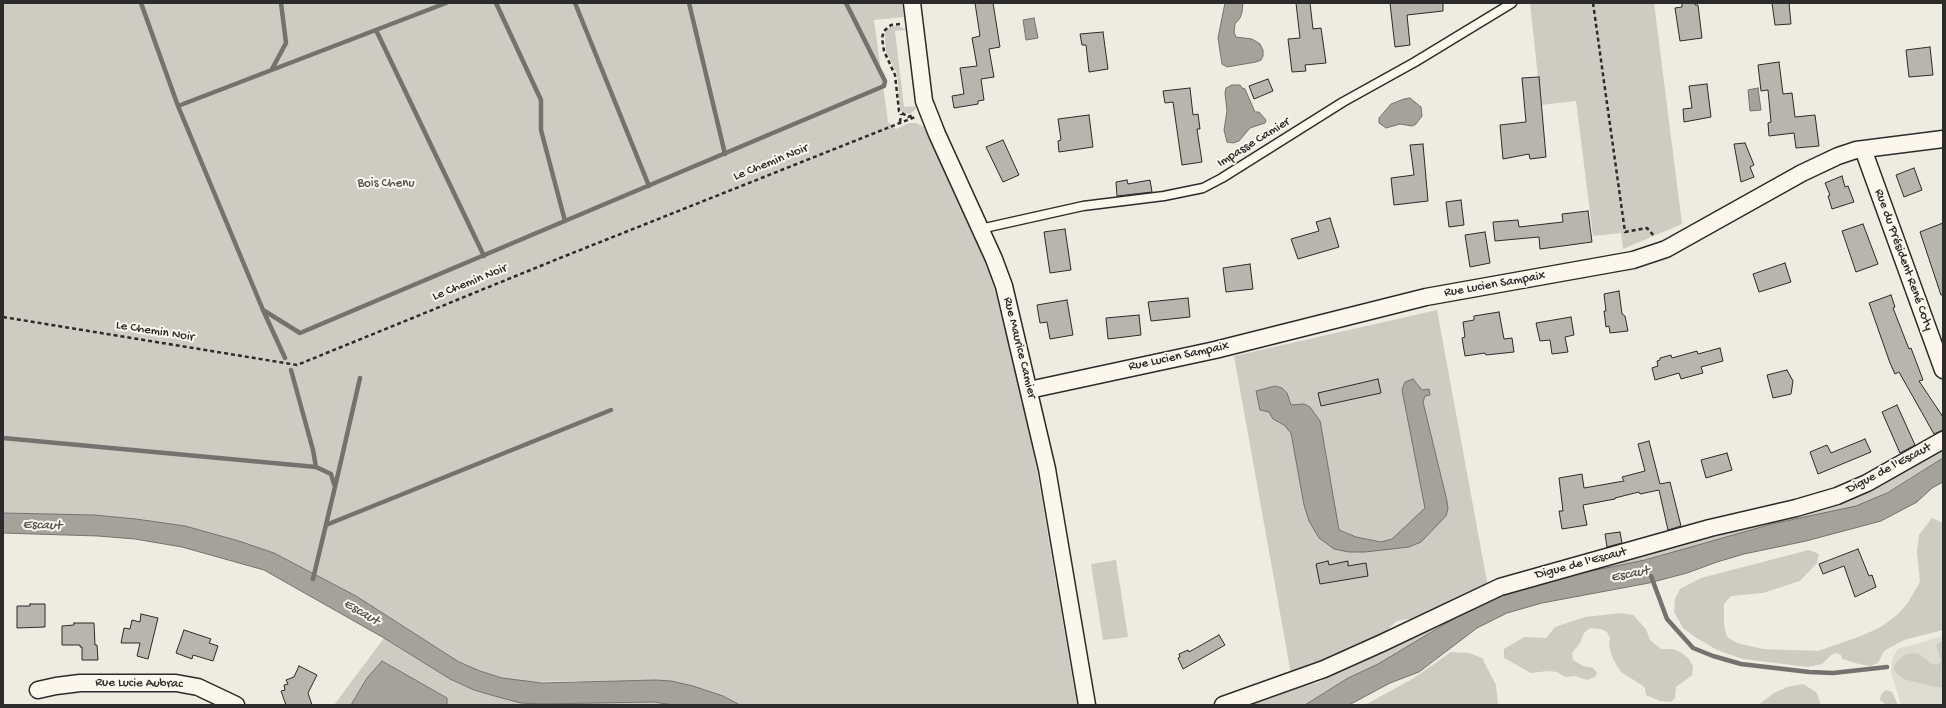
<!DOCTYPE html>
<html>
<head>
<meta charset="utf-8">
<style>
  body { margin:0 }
  #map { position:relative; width:1946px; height:708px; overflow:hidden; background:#eeebe0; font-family:"Gochi Hand",sans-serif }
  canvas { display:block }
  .frame { position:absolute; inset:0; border:4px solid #2b2b2b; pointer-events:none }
</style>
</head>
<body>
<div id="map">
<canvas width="1946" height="708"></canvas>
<div class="frame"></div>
</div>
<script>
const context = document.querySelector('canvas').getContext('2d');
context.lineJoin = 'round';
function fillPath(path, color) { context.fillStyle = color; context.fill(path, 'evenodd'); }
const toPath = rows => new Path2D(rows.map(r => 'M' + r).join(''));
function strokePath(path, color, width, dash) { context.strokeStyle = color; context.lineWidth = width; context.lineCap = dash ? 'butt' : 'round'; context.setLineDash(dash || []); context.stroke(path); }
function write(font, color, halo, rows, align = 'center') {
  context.font = font + ' "Gochi Hand",sans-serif'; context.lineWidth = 4; context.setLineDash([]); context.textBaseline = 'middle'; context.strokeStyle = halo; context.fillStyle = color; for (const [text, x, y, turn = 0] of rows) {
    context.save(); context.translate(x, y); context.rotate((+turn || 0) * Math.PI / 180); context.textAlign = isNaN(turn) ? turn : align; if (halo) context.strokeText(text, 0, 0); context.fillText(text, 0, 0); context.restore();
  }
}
const built = toPath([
  [1943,636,1943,705,1901,705,1891,672,1892,659,1898,649]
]);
const green = toPath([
  [3,3,902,3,904,17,874,20,888,122,896,129,909,123,916,123,924,127,990,271,1020,390,1037,471,1077,705,740,705,723,696,693,686,671,681,655,680,524,682,502,678,480,671,459,662,356,596,274,553,239,541,185,526,136,519,94,515,3,513],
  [1530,3,1654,3,1682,224,1623,249,1621,233,1593,236,1576,101,1541,105],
  [891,26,899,26,906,30,895,31,904,107,917,106,914,111,910,114,902,113,900,108,897,74,886,51,885,32],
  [1437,310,1488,587,1414,620,1406,619,1397,621,1391,626,1387,632,1291,674,1234,356],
  [1943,447,1943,458,1874,500,1856,506,1772,524,1621,567,1562,577,1465,612,1378,664,1348,678,1305,705,1241,705,1278,692,1317,683,1323,680,1325,673,1485,596,1688,540,1850,499],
  [1932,518,1943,523,1943,630,1904,640,1884,651,1878,663,1870,666,1859,664,1842,659,1841,655,1836,653,1831,655,1822,664,1808,667,1743,659,1717,650,1695,637,1683,628,1674,612,1675,599,1680,589,1701,578,1809,550,1819,554,1817,563,1800,581,1763,593,1731,596,1724,604,1724,624,1727,637,1737,643,1763,649,1818,651,1861,636,1881,627,1897,615,1907,604,1920,582,1917,552,1919,535],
  [1116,560,1128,637,1103,640,1091,564],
  [1621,613,1633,615,1646,629,1650,640,1661,649,1673,649,1680,652,1688,658,1693,666,1692,675,1676,687,1675,698,1671,702,1660,701,1646,695,1645,688,1640,684,1621,672,1613,659,1609,646,1610,638,1607,632,1601,629,1590,628,1584,633,1580,643,1572,653,1573,660,1583,666,1593,668,1597,673,1595,677,1587,680,1575,676,1565,677,1557,672,1548,671,1531,673,1504,658,1504,649,1524,637,1546,638,1555,627,1585,617],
  [384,638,450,679,474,690,521,703,654,702,673,705,447,705,447,698,382,661,367,678,351,705,334,705],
  [1943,640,1943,687,1935,687,1919,683,1904,679,1896,673,1894,668,1896,662,1906,654,1914,653,1919,654,1930,663,1935,665,1940,663,1941,659,1936,645],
  [1451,652,1469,653,1482,658,1496,685,1498,705,1365,705,1414,678],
  [1803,684,1816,692,1821,705,1758,705,1774,693,1787,687],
  [1886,690,1892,692,1898,705,1886,705,1880,700,1881,694]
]);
const water = toPath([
  [1225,3,1243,3,1242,12,1240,18,1235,24,1234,32,1236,37,1252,39,1260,44,1263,50,1263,56,1261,60,1256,62,1227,67,1222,64,1218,38,1225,3],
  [1034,18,1038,38,1026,40,1023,20,1034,18],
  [1232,85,1240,85,1242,88,1245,89,1255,112,1259,112,1266,120,1265,123,1250,128,1239,141,1233,143,1227,142,1224,130,1227,111,1225,93,1226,88,1232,85],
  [1758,88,1761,110,1750,111,1748,90,1758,88],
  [1410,98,1421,107,1422,116,1416,124,1412,126,1400,124,1386,128,1379,123,1379,118,1391,104,1404,99,1410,98],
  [1413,379,1422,390,1429,389,1430,395,1425,396,1423,402,1447,501,1448,509,1446,516,1421,542,1409,547,1365,552,1349,552,1334,549,1319,538,1309,521,1304,505,1291,433,1284,425,1273,419,1269,412,1260,410,1256,391,1275,386,1282,388,1287,393,1291,405,1304,404,1310,407,1320,421,1321,426,1339,530,1356,537,1381,542,1392,539,1425,508,1402,390,1405,382,1413,379],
  [1943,458,1943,482,1932,488,1917,502,1881,521,1806,541,1744,554,1717,562,1687,573,1649,583,1542,603,1507,613,1477,628,1419,672,1390,683,1349,705,1305,705,1348,678,1378,664,1465,612,1496,596,1562,577,1645,560,1772,524,1856,506,1887,493,1943,458],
  [3,513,94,515,136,519,185,526,239,541,274,553,356,596,459,662,480,671,502,678,542,683,655,680,671,681,693,686,723,696,740,705,673,705,654,702,541,704,521,703,498,697,474,690,450,679,384,638,264,570,182,547,135,539,98,536,3,533,3,513],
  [382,661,447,698,447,705,351,705,367,678,382,661]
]);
const stream = toPath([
  [141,3,178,106,263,310,285,358],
  [496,3,541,100,541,130,565,221],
  [575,3,649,186],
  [689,3,725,154],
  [376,30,484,256],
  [272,69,286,43,281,3],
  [178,106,446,3],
  [263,310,300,333,884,86,885,81,846,3],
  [291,370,313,450,316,467,331,474,335,487,313,579],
  [3,438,316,467],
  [335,487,360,378],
  [326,525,611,410],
  [1651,576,1667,619,1693,648,1713,656,1741,664,1809,672,1833,673,1887,667]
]);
const building = toPath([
  [975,3,993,3,1000,47,989,49,994,77,981,79,984,100,978,101,978,104,954,108,952,96,964,94,960,68,977,66,972,38,980,36,975,3],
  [1296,3,1310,3,1313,29,1321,28,1326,63,1305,65,1306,71,1292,72,1288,39,1300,38,1296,3],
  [1390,3,1443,3,1443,11,1407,15,1410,45,1395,47,1390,3],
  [1682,3,1695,3,1695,5,1698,5,1702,38,1680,41,1675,8,1682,7,1682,3],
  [1772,3,1789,3,1791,24,1775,25,1772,3],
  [1103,32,1108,69,1089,72,1086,45,1082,45,1080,34,1103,32],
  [1930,47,1933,75,1909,77,1906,50,1930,47],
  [1779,62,1783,94,1792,93,1795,117,1815,115,1819,146,1796,148,1794,133,1769,136,1768,123,1771,122,1768,90,1761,91,1758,65,1779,62],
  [1539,77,1546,157,1530,159,1529,154,1503,159,1500,125,1526,122,1522,78,1539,77],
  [1268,79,1273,91,1254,99,1249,86,1268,79],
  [1707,84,1711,117,1684,122,1683,109,1692,108,1689,86,1707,84],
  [1190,88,1193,115,1198,114,1200,129,1197,129,1202,162,1182,165,1173,102,1165,103,1163,91,1190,88],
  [1089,115,1093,147,1059,152,1058,141,1061,140,1058,119,1089,115],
  [1003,140,1019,175,1003,182,986,147,1003,140],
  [1745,143,1754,165,1750,167,1754,177,1741,182,1734,144,1745,143],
  [1423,144,1428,201,1394,205,1391,178,1414,175,1410,145,1423,144],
  [1914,168,1922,190,1904,197,1896,175,1914,168],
  [1842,176,1845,187,1848,186,1854,202,1832,209,1828,196,1830,195,1825,183,1842,176],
  [1127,180,1128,184,1150,180,1152,192,1117,196,1116,182,1127,180],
  [1461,200,1464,225,1449,227,1446,202,1461,200],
  [1588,211,1592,242,1540,249,1539,237,1495,241,1493,222,1518,220,1519,227,1563,222,1562,214,1588,211],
  [1330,218,1339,247,1298,259,1291,239,1319,231,1316,222,1330,218],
  [1943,223,1943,295,1941,295,1920,232,1943,223],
  [1863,224,1878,264,1856,272,1842,231,1863,224],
  [1065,229,1071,270,1050,273,1044,232,1065,229],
  [1485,232,1490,263,1470,267,1465,235,1485,232],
  [1785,263,1791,282,1759,292,1753,274,1785,263],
  [1250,264,1253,289,1226,292,1223,268,1250,264],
  [1619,291,1622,314,1625,316,1628,331,1610,333,1609,326,1606,327,1604,311,1606,311,1604,294,1619,291],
  [1891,295,1895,307,1893,308,1909,349,1911,348,1923,380,1919,381,1943,417,1943,430,1934,434,1899,372,1895,374,1890,363,1869,303,1891,295],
  [1188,298,1190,317,1151,321,1148,302,1188,298],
  [1067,300,1073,335,1050,339,1047,322,1040,323,1037,305,1067,300],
  [1499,312,1504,339,1512,338,1514,352,1486,355,1485,353,1465,356,1462,338,1465,337,1463,322,1474,320,1474,316,1499,312],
  [1139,315,1141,335,1108,339,1106,318,1139,315],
  [1571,317,1574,335,1565,337,1568,352,1552,354,1550,340,1540,341,1536,323,1571,317],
  [1720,348,1723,361,1701,367,1703,373,1681,379,1679,373,1655,380,1652,368,1658,366,1657,361,1660,360,1660,358,1671,355,1672,358,1697,351,1698,354,1720,348],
  [1787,370,1793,381,1791,394,1773,398,1767,375,1787,370],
  [1378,379,1381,393,1321,406,1318,393,1378,379],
  [1897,405,1915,445,1900,453,1882,412,1897,405],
  [1865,439,1871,452,1818,474,1810,452,1827,445,1831,453,1865,439],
  [1649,441,1660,484,1670,482,1681,526,1668,530,1659,490,1640,494,1639,492,1615,498,1615,499,1583,505,1587,525,1562,529,1559,511,1563,511,1559,478,1582,474,1584,488,1624,481,1622,477,1645,471,1638,444,1649,441],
  [1727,453,1732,470,1706,478,1701,460,1727,453],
  [1620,532,1622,543,1607,547,1605,534,1620,532],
  [1858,549,1869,576,1872,575,1876,587,1855,597,1844,566,1823,574,1819,564,1858,549],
  [1328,561,1329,565,1348,561,1348,566,1366,563,1368,576,1320,584,1316,564,1328,561],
  [30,604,45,604,45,627,17,628,17,606,30,606,30,604],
  [141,614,158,618,148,659,137,656,140,643,121,643,124,628,130,629,132,620,140,622,141,614],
  [74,623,94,623,95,645,97,645,98,660,82,660,82,647,80,647,80,645,62,645,62,626,74,625,74,623],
  [184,630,211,639,209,643,218,646,213,661,193,655,192,659,176,653,184,630],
  [1219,635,1225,645,1183,669,1178,658,1180,657,1179,654,1188,650,1189,652,1219,635],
  [299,666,317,675,308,693,312,705,286,705,281,691,285,690,284,685,288,684,286,680,294,677,299,666]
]);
const path = toPath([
  [1593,3,1625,232,1647,228,1655,237],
  [900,24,891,25,884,31,882,38,884,51,895,75,899,111,908,117,913,115],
  [900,122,901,114],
  [3,317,297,365,560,258,915,117]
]);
const lane = toPath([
  [980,229,1083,206,1164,196,1203,188,1222,178,1343,102,1415,62,1512,3]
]);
const street = toPath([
  [912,3,924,101,937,134,994,259,1004,286,1047,469,1087,705],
  [1863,149,1943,370],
  [1029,390,1215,350,1426,297,1633,260,1666,249,1802,173,1838,156,1856,150,1943,139],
  [38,690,56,686,80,683,176,683,198,687,236,705],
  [1223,705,1324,669,1382,643,1500,587,1710,528,1796,508,1837,496,1867,483,1943,440]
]);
const streetNames = [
  ["Impasse Camier",1254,143,-32],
  ["Le Chemin Noir",771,163,-22],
  ["Rue du Président René Coty",1903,260,70],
  ["Le Chemin Noir",470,283,-22],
  ["Rue Lucien Sampaix",1495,285,-10],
  ["Le Chemin Noir",155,332,9],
  ["Rue Maurice Camier",1019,348,76],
  ["Rue Lucien Sampaix",1179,357,-12],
  ["Digue de l'Escaut",1889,469,-28],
  ["Digue de l'Escaut",1581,564,-15],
  ["Rue Lucie Aubrac",139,684,1]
];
const parkNames = [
  ["Bois Chenu",386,184]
];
const waterNames = [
  ["Escaut",42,526,2],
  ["Escaut",1630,575,-11],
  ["Escaut",361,613,31]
];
fillPath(built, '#dedbd1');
fillPath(green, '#cecbc2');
fillPath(water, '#a4a29a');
strokePath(water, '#74726e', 1);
strokePath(stream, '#74726e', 4.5);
fillPath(building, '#b8b5ae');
strokePath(building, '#2b2b2b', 1);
strokePath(lane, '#2b2b2b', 11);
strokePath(street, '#2b2b2b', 19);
strokePath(path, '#2b2b2b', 2.5, [4, 3]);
strokePath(lane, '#fbf7ec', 8);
strokePath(street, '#fbf7ec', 16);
write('13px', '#2b2b2b', '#fbf7ec', streetNames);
write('13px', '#545351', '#fbf7ec', parkNames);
write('italic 14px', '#555552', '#fbf7ec', waterNames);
</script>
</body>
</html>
